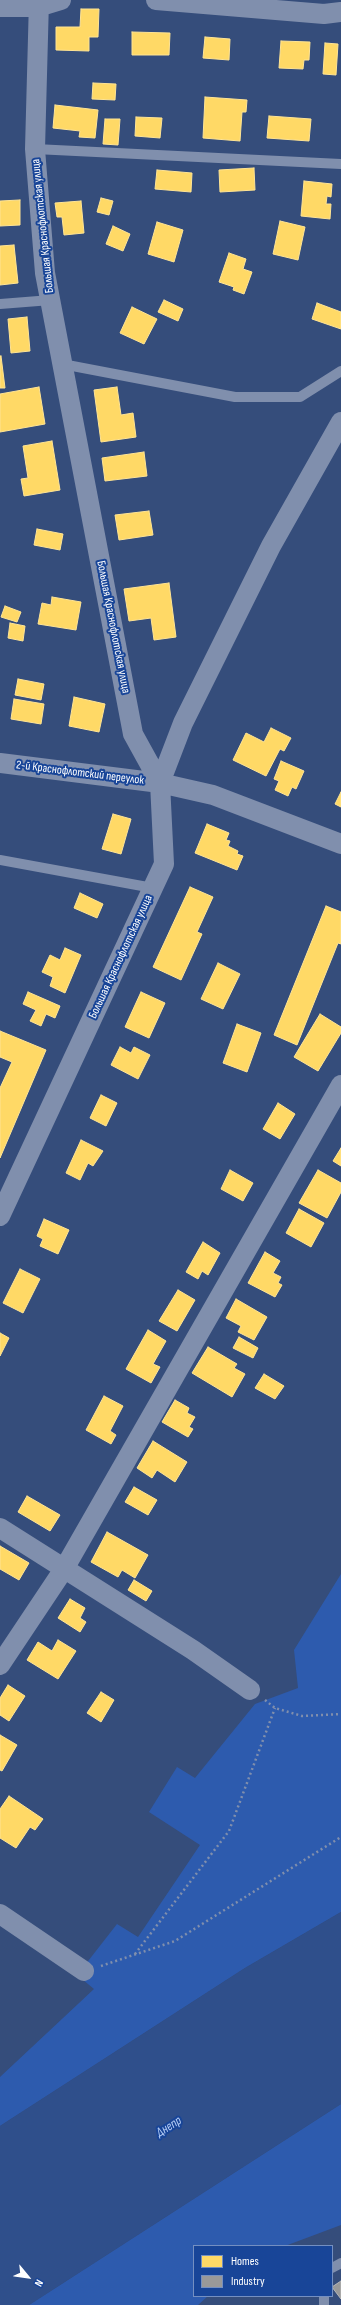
<!DOCTYPE html>
<html>
<head>
<meta charset="utf-8">
<style>
  body { margin:0 }
  #map { position:relative; width:341px; height:2305px; overflow:hidden; background:#354d7b; font-family:"Sofia Sans Condensed",sans-serif }
  canvas { display:block }
  .legend { position:absolute; left:193px; top:2245px; width:140px; height:52px; box-sizing:border-box; background:#184598; border:1px solid #748fc1; margin:0; padding:5px 7px; list-style:none; font-size:12px; color:#fff }
  .legend li { display:flex; align-items:center; gap:8px; height:20px }
  .legend b { width:20px; border:1px solid #748fc1 }
  .north { position:absolute; left:8px; top:2257px; width:40px; height:40px; -webkit-text-stroke:3px #184598; paint-order:stroke; rotate:119deg; font-size:11px; font-weight:700; line-height:16px; text-align:center; color:#fff }
  .north::after { content:''; display:block; margin:auto; width:14px; height:18px; background:#fff; clip-path:polygon(50% 0,100% 100%,50% 72%,0 100%) }
</style>
</head>
<body>
<div id="map">
<canvas width="341" height="2305"></canvas>
<ul class="legend">
<li><b style="height:11px;background:#ffd966"></b>Homes</li>
<li><b style="height:11px;background:#999"></b>Industry</li>
</ul>
<div class="north">N</div>
</div>
<script>
const context = document.querySelector('canvas').getContext('2d');
context.lineJoin = 'round';
function fillPath(path, color) { context.fillStyle = color; context.fill(path, 'evenodd'); }
const toPath = rows => new Path2D(rows.map(r => 'M' + r).join(''));
function strokePath(path, color, width, dash) { context.strokeStyle = color; context.lineWidth = width; context.lineCap = dash ? 'butt' : 'round'; context.setLineDash(dash || []); context.stroke(path); }
function write(font, color, halo, rows, align = 'center') {
  context.font = font + ' "Sofia Sans Condensed",sans-serif'; context.lineWidth = 4; context.setLineDash([]); context.textBaseline = 'middle'; context.strokeStyle = halo; context.fillStyle = color; for (const [text, x, y, turn = 0] of rows) {
    context.save(); context.translate(x, y); context.rotate((+turn || 0) * Math.PI / 180); context.textAlign = isNaN(turn) ? turn : align; if (halo) context.strokeText(text, 0, 0); context.fillText(text, 0, 0); context.restore();
  }
}
const green = toPath([
  [341,1574,341,1912,245,1968,0,2126,0,2077,94,1989,82,1979,85,1965,117,1924,138,1937,200,1845,149,1812,177,1767,195,1778,255,1704,298,1688,294,1650],
  [341,2104,341,2225,285,2246,194,2246,194,2296,208,2296,198,2305,29,2305]
]);
const water = toPath([
  [341,1912,341,2104,29,2305,0,2305,0,2126,245,1968]
]);
const homes = toPath([
  [81,9,99,9,98,37,89,37,89,51,56,50,56,27,80,27,81,9],
  [132,32,170,33,169,55,132,55,132,32],
  [205,37,230,39,229,60,203,58,205,37],
  [281,41,310,42,309,60,304,60,303,69,279,68,281,41],
  [325,43,338,44,336,75,323,74,325,43],
  [93,83,116,84,115,100,92,99,93,83],
  [205,97,247,100,246,112,242,112,240,141,203,138,205,97],
  [55,105,98,110,95,138,79,137,80,131,53,128,55,105],
  [269,116,311,119,309,141,267,138,269,116],
  [136,117,162,118,160,138,135,136,136,117],
  [105,119,120,119,118,145,103,144,105,119],
  [254,168,255,190,220,192,219,170,254,168],
  [157,170,192,173,191,192,155,189,157,170],
  [304,181,332,184,331,197,327,196,326,204,331,204,330,219,301,216,304,181],
  [101,198,113,201,109,215,97,212,101,198],
  [20,200,20,225,0,226,0,201,20,200],
  [81,201,84,233,64,235,62,217,57,217,55,203,81,201],
  [280,221,305,227,298,260,273,254,280,221],
  [157,222,183,230,174,262,148,254,157,222],
  [113,226,130,234,123,251,106,244,113,226],
  [14,245,18,283,0,285,0,246,14,245],
  [229,253,246,259,243,269,252,272,244,294,233,290,234,287,219,282,229,253],
  [164,300,183,309,178,321,158,312,164,300],
  [317,303,341,312,341,329,312,319,317,303],
  [132,307,157,319,144,344,120,333,132,307],
  [27,317,30,351,11,353,8,319,27,317],
  [1,356,5,388,0,388,0,356,1,356],
  [39,387,45,424,0,432,0,394,39,387],
  [117,387,121,415,133,413,136,437,101,442,94,390,117,387],
  [52,441,60,490,24,496,21,479,28,478,23,446,52,441],
  [144,452,147,476,105,481,102,458,144,452],
  [149,511,153,535,119,540,115,515,149,511],
  [37,529,63,534,60,550,34,545,37,529],
  [169,583,176,637,154,640,151,618,129,621,124,589,169,583],
  [52,597,81,602,76,630,38,624,42,603,51,605,52,597],
  [5,606,21,612,17,622,1,617,5,606],
  [10,623,25,626,23,641,8,638,10,623],
  [18,679,44,684,41,700,15,695,18,679],
  [74,697,105,704,99,732,69,726,74,697],
  [14,699,44,704,41,724,11,719,14,699],
  [271,728,291,738,284,751,280,749,266,776,233,760,246,733,264,742,271,728],
  [281,761,304,771,296,789,292,787,288,796,275,790,279,781,274,779,281,761],
  [341,792,341,807,335,804,341,792],
  [113,814,131,819,121,854,102,849,113,814],
  [207,824,229,833,226,840,230,841,228,846,238,851,237,854,243,856,237,870,195,853,207,824],
  [190,887,213,897,197,932,202,934,181,980,153,967,190,887],
  [80,893,103,904,97,918,74,908,80,893],
  [326,906,341,912,341,944,338,943,297,1045,274,1035,326,906],
  [65,948,81,955,65,993,50,986,53,977,42,972,50,955,60,960,65,948],
  [218,963,240,974,223,1009,201,999,218,963],
  [28,992,60,1006,55,1018,46,1014,41,1026,30,1021,36,1010,23,1004,28,992],
  [141,992,165,1003,149,1038,125,1027,141,992],
  [320,1014,341,1027,341,1033,318,1071,294,1057,320,1014],
  [237,1024,261,1033,247,1072,223,1063,237,1024],
  [0,1031,46,1050,0,1158,0,1088,12,1062,0,1057,0,1031],
  [120,1047,131,1053,134,1047,150,1055,138,1079,111,1065,120,1047],
  [101,1095,117,1103,106,1126,90,1118,101,1095],
  [278,1103,295,1114,280,1139,263,1129,278,1103],
  [81,1140,103,1151,93,1166,88,1163,80,1180,66,1173,81,1140],
  [341,1148,341,1166,333,1161,341,1148],
  [230,1170,253,1183,243,1201,221,1189,230,1170],
  [318,1170,341,1183,341,1192,327,1218,299,1203,318,1170],
  [299,1209,324,1223,311,1247,286,1233,299,1209],
  [44,1219,69,1230,58,1254,40,1246,43,1239,37,1236,44,1219],
  [203,1242,220,1253,208,1275,202,1271,198,1279,186,1272,203,1242],
  [265,1252,280,1261,273,1273,281,1277,278,1283,282,1285,275,1297,248,1283,265,1252],
  [20,1269,40,1279,23,1313,3,1303,20,1269],
  [178,1290,195,1300,177,1331,159,1321,178,1290],
  [236,1299,267,1317,254,1340,238,1332,241,1326,226,1318,236,1299],
  [148,1330,166,1341,153,1364,160,1367,151,1383,126,1369,148,1330],
  [0,1333,9,1338,0,1356,0,1333],
  [239,1337,258,1348,253,1358,233,1348,239,1337],
  [208,1347,237,1364,234,1368,245,1374,232,1397,192,1373,208,1347],
  [264,1374,284,1386,275,1399,255,1388,264,1374],
  [104,1396,123,1406,110,1431,116,1435,111,1444,86,1430,104,1396],
  [175,1400,189,1408,187,1413,195,1417,189,1427,193,1429,188,1437,162,1422,175,1400],
  [153,1441,187,1462,175,1482,157,1470,152,1478,137,1468,153,1441],
  [134,1487,157,1500,148,1515,125,1502,134,1487],
  [27,1496,60,1515,50,1531,18,1512,27,1496],
  [107,1532,148,1555,135,1578,122,1570,118,1577,91,1562,107,1532],
  [0,1546,29,1563,19,1580,0,1569,0,1546],
  [134,1580,152,1591,146,1601,128,1590,134,1580],
  [70,1599,85,1608,80,1618,86,1622,80,1632,58,1618,70,1599],
  [58,1640,76,1651,58,1679,27,1660,38,1642,52,1651,58,1640],
  [8,1685,25,1696,9,1721,0,1715,0,1698,8,1685],
  [101,1692,114,1700,101,1722,87,1713,101,1692],
  [0,1735,17,1745,2,1771,0,1770,0,1735],
  [9,1796,43,1819,35,1830,30,1827,16,1848,0,1838,0,1809,9,1796]
]);
const industry = toPath([
  [341,2281,341,2299,332,2287,341,2281]
]);
const path = toPath([
  [265,1700,275,1708,302,1716,341,1714],
  [135,1954,229,1831,275,1708],
  [101,1966,175,1941,341,1837]
]);
const service = toPath([
  [35,149,341,164],
  [0,304,51,300],
  [62,364,235,397,300,397,341,371],
  [0,860,153,888],
  [332,2268,341,2263],
  [324,2296,324,2305]
]);
const minor = toPath([
  [156,0,324,14,341,12],
  [0,7,38,7,61,0],
  [0,763,160,783,213,795,341,844],
  [160,783,183,723,271,546,341,422],
  [0,1216,164,864,160,783,133,734,45,273,35,149,39,0],
  [0,1528,193,1650,250,1690],
  [0,1665,64,1569,341,1085],
  [0,1914,84,1971]
]);
const streetNames = [
  ["Большая Краснофлотская улица",43,226,-96],
  ["Большая Краснофлотская улица",113,627,79],
  ["2-й Краснофлотский переулок",80,773,7],
  ["Большая Краснофлотская улица",121,957,-65]
];
const waterNames = [
  ["Днепр",169,2127,-32]
];
fillPath(green, '#2d5bae');
fillPath(water, '#2f4f8b');
fillPath(homes, '#ffd966');
strokePath(homes, '#ffe494', 1);
fillPath(industry, '#999');
strokePath(industry, '#b8b8b8', 1);
strokePath(path, '#808fad', 2.5, [2, 3]);
strokePath(service, '#808fad', 10);
strokePath(minor, '#808fad', 20);
write('12px', '#fff', '#184598', streetNames);
write('italic 13px', '#b9d0f8', '#184598', waterNames);
</script>
</body>
</html>
